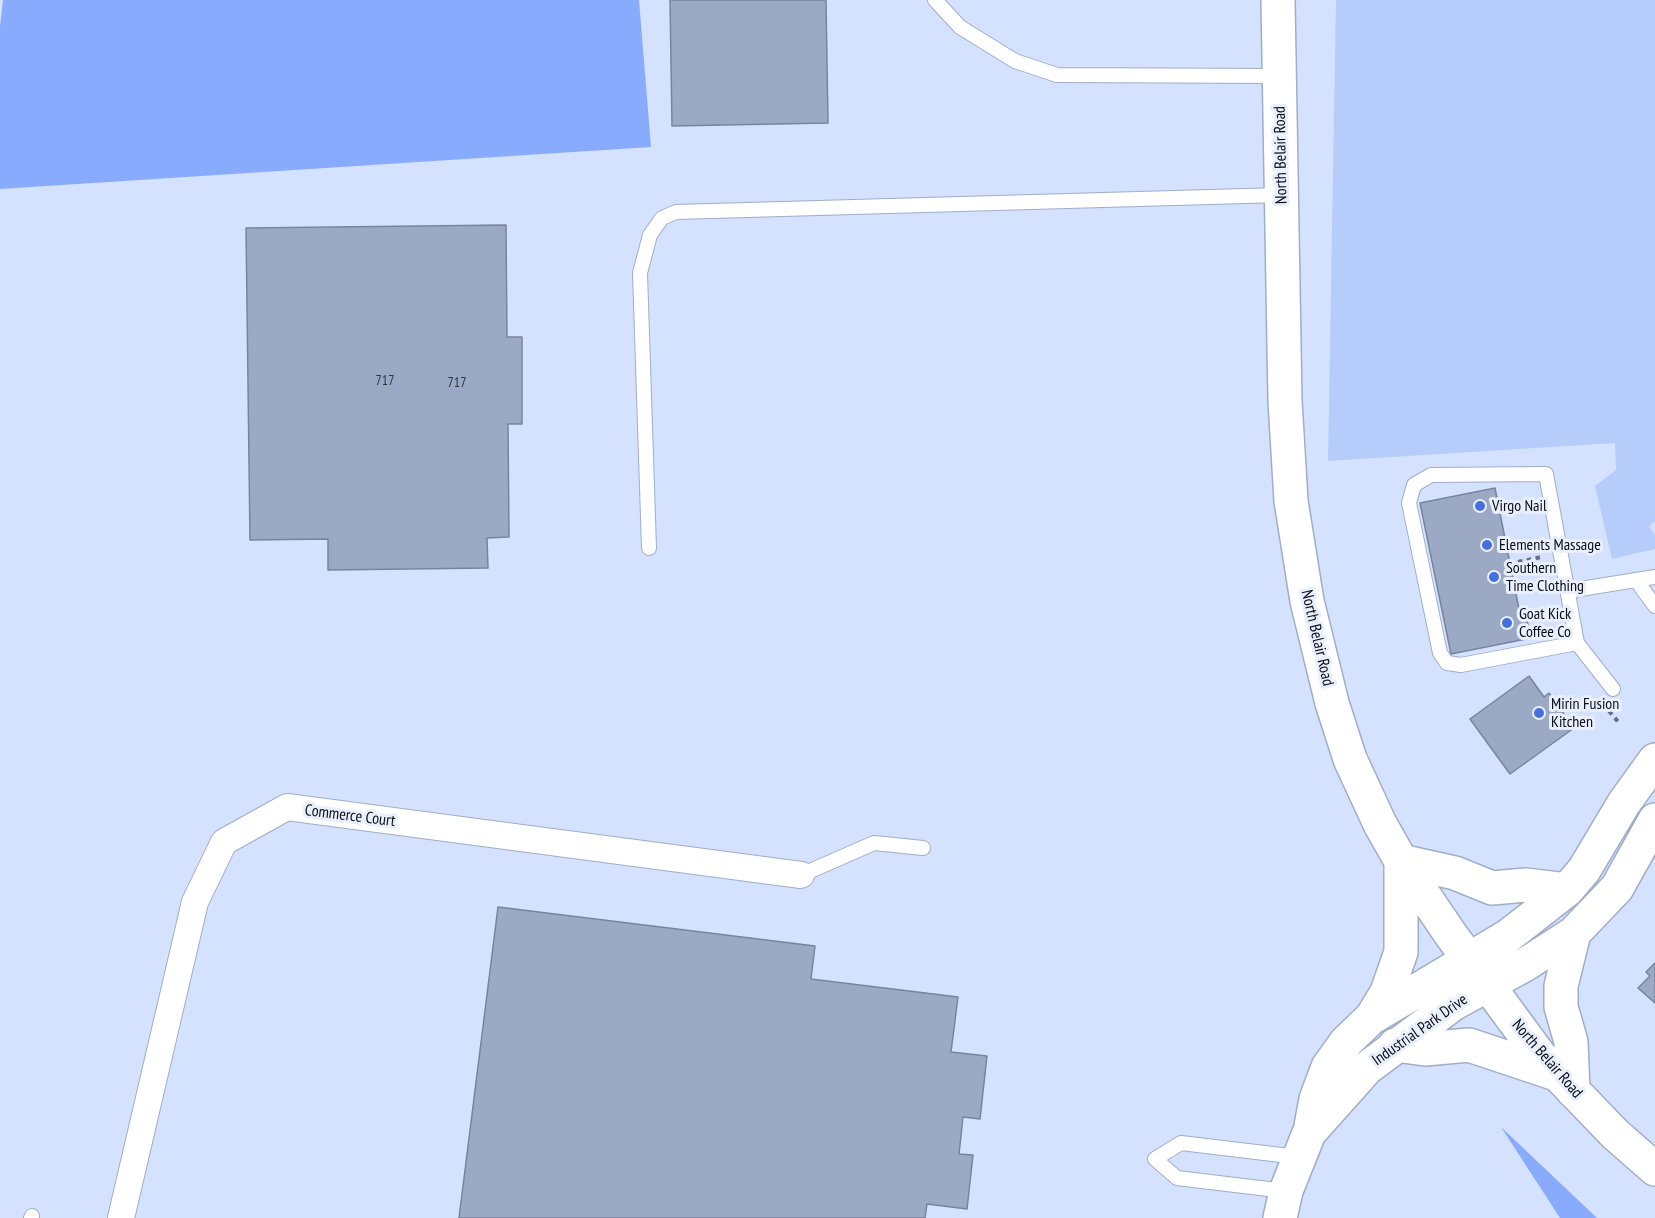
<!DOCTYPE html>
<html>
<head>
<meta charset="utf-8">
<style>
  body { margin:0 }
  canvas { display:block; background:#d4e2ff }
</style>
</head>
<body>
<canvas width="1655" height="1218"></canvas>
<script>
const context = document.querySelector('canvas').getContext('2d');
context.lineJoin = 'round';
function fillPath(path, color) { context.fillStyle = color; context.fill(path, 'evenodd'); }
const toPath = rows => new Path2D(rows.map(r => 'M' + r).join(''));
function strokePath(path, color, width, dash) { context.strokeStyle = color; context.lineWidth = width; context.lineCap = dash ? 'butt' : 'round'; context.setLineDash(dash || []); context.stroke(path); }
function write(font, color, halo, rows, align = 'center') {
  context.font = font + ' "PT Sans Narrow",sans-serif'; context.lineWidth = 6; context.setLineDash([]); context.textBaseline = 'middle'; context.strokeStyle = halo; context.fillStyle = color; for (const [text, x, y, turn = 0] of rows) {
    context.save(); context.translate(x, y); context.rotate((+turn || 0) * Math.PI / 180); context.textAlign = isNaN(turn) ? turn : align; if (halo) context.strokeText(text, 0, 0); context.fillText(text, 0, 0); context.restore();
  }
}
const green = toPath([
  [1336,0,1655,0,1655,521,1649,526,1655,535,1655,549,1612,559,1595,486,1616,470,1615,443,1328,461]
]);
const forest = toPath([
  [3,0,639,0,651,147,0,189,0,27],
  [1501,1127,1597,1218,1560,1218]
]);
const building = toPath([
  [670,0,826,0,828,123,672,126,670,0],
  [506,225,507,337,522,337,522,424,508,424,509,537,487,538,488,568,328,570,328,539,250,540,246,228,506,225],
  [1495,488,1519,609,1524,607,1531,638,1451,654,1420,503,1495,488],
  [1529,676,1544,697,1549,693,1574,728,1510,774,1470,719,1529,676],
  [498,907,815,946,811,979,958,997,951,1052,987,1056,980,1119,963,1117,959,1154,973,1155,967,1209,927,1204,925,1218,459,1218,498,907],
  [1655,963,1655,1003,1638,988,1650,976,1646,972,1655,963]
]);
const path = toPath([
  [1518,562,1541,557],
  [1609,711,1620,724]
]);
const lane = toPath([
  [935,0,960,27,1015,61,1057,75,1279,76],
  [649,548,640,273,650,235,662,218,676,212,1281,195],
  [1636,580,1655,606],
  [1568,591,1655,577],
  [1577,643,1461,665,1447,663,1440,653,1409,503,1414,485,1431,475,1546,474,1577,643,1613,689],
  [801,875,874,843,923,848],
  [1285,1191,1177,1178,1155,1159,1181,1143,1298,1157],
  [31,1218,32,1216]
]);
const street = toPath([
  [121,1218,195,902,224,842,287,807,801,875]
]);
const secondary = toPath([
  [1278,0,1285,401,1291,501,1307,601,1332,703,1350,759,1380,824,1401,861,1451,935,1540,1056,1615,1134,1655,1169],
  [1372,1017,1387,992,1401,952,1401,861,1455,873,1492,888,1526,885,1567,890],
  [1395,1045,1425,1049,1469,1045,1553,1073],
  [1573,1091,1571,1042,1561,1007,1561,986,1574,933],
  [1311,1126,1316,1099,1328,1067,1346,1042,1371,1018,1508,936,1567,890,1584,870,1624,803,1655,760],
  [1280,1218,1286,1191,1309,1133,1367,1068,1453,1004,1526,964,1574,933,1617,888,1655,820]
]);
const markers = [
  [1480,506,6,"#466fe2"],
  [1487,545,6,"#466fe2"],
  [1494,577,6,"#466fe2"],
  [1507,623,6,"#466fe2"],
  [1539,713,6,"#466fe2"]
];
const numberNames = [
  ["717",385,381],
  ["717",457,383]
];
const streetNames = [
  ["North Belair Road",1281,155,-91],
  ["North Belair Road",1317,638,77],
  ["Commerce Court",350,816,7],
  ["Industrial Park Drive",1420,1030,-35],
  ["North Belair Road",1547,1059,49]
];
const poiNames = [
  ["Virgo Nail",1492,506],
  ["Elements Massage",1499,545],
  ["Southern",1506,568],
  ["Time Clothing",1506,586],
  ["Goat Kick",1519,614],
  ["Coffee Co",1519,632],
  ["Mirin Fusion",1551,704],
  ["Kitchen",1551,722]
];
fillPath(green, '#b6ccfb');
fillPath(forest, '#88abfd');
fillPath(building, '#9ca9c4');
strokePath(building, '#78849f', 1.5);
strokePath(lane, '#a0adc8', 16);
strokePath(street, '#a0adc8', 28);
strokePath(secondary, '#a0adc8', 36);
strokePath(path, '#666e81', 4, [4.5, 4.5]);
strokePath(lane, '#fff', 14);
strokePath(street, '#fff', 26);
strokePath(secondary, '#fff', 33);
for (const [x, y, r, color] of markers) { const dot = new Path2D(); dot.arc(x, y, r, 0, 2 * Math.PI); context.fillStyle = color; context.fill(dot); strokePath(dot, '#e9effb', 2); }
write('14px', '#2e3442', null, numberNames);
write('16px', '#090d17', '#e9effb', streetNames);
write('16px', '#090d17', '#e9effb', poiNames, 'left');
</script>
</body>
</html>
